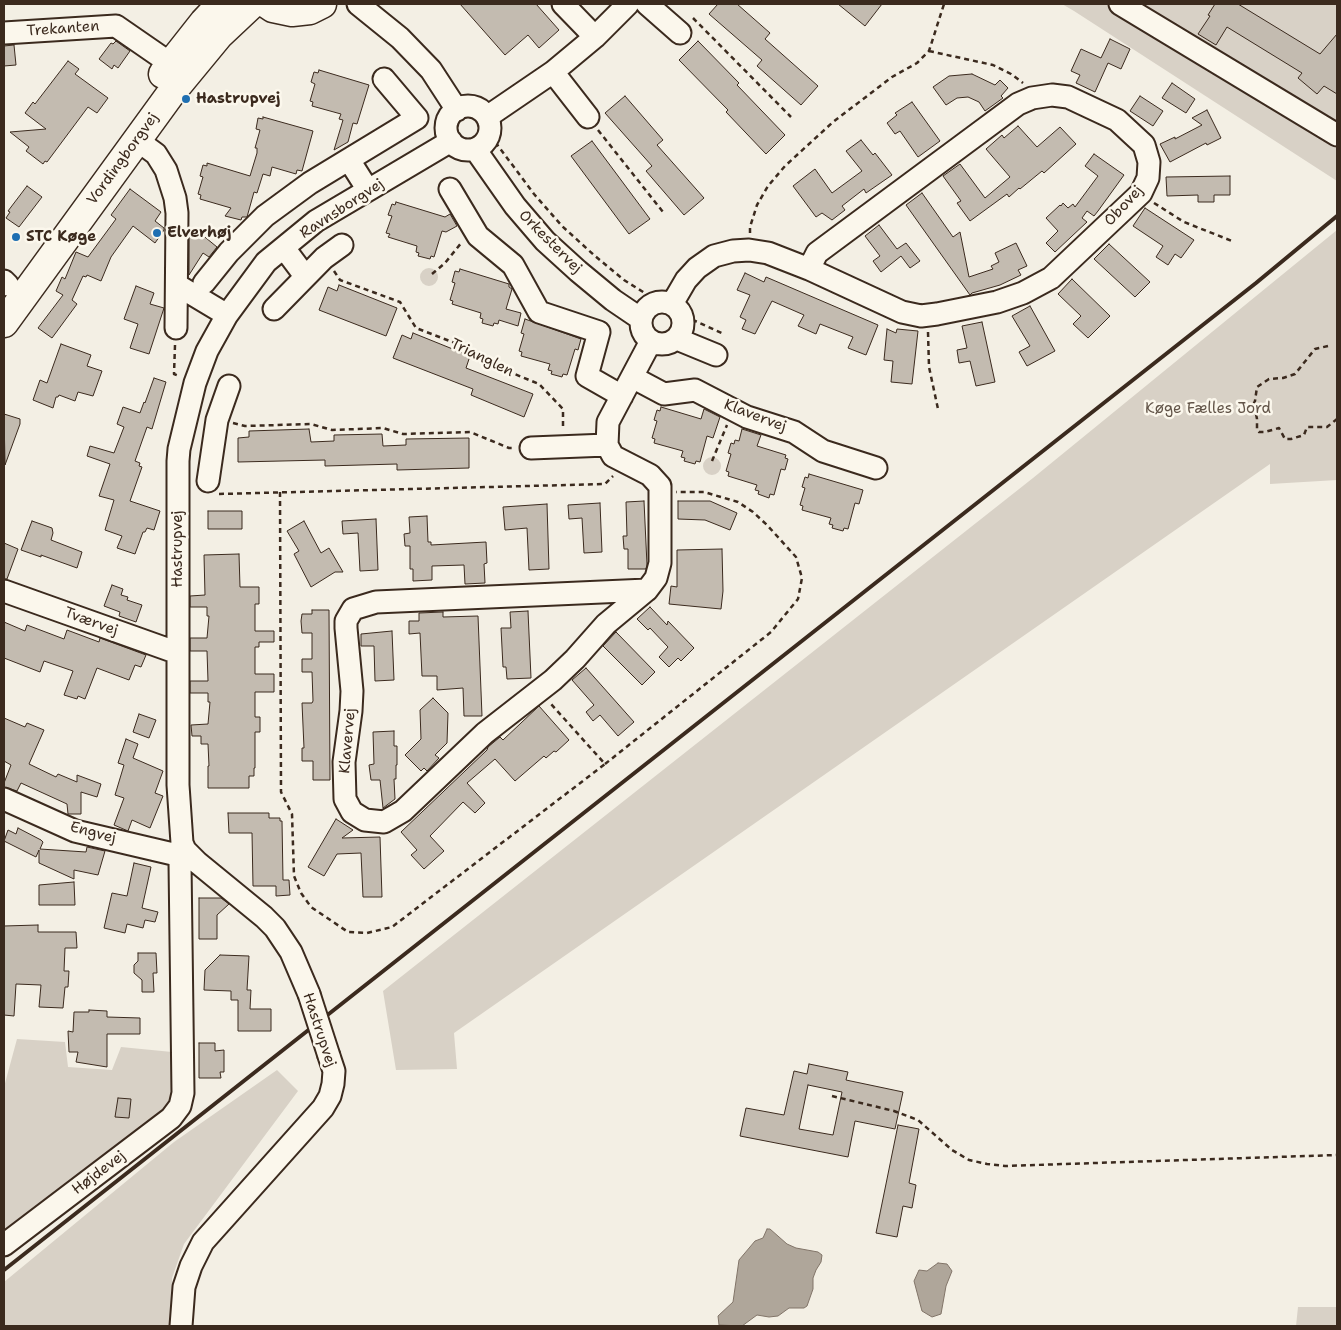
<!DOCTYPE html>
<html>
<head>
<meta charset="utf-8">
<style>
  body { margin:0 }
  #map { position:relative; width:1341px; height:1330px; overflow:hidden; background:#f3efe4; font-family:"Shantell Sans",sans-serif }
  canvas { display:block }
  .frame { position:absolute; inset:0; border:5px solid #3b2a1e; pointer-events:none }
</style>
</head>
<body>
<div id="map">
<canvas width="1341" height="1330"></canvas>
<div class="frame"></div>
</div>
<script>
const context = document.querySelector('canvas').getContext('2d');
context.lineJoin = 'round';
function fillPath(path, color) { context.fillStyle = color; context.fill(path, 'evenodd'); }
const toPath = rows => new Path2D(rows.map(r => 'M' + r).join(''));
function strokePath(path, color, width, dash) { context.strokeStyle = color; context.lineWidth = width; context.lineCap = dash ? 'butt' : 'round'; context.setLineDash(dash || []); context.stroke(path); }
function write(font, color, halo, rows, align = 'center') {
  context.font = font + ' "Shantell Sans",sans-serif'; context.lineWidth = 5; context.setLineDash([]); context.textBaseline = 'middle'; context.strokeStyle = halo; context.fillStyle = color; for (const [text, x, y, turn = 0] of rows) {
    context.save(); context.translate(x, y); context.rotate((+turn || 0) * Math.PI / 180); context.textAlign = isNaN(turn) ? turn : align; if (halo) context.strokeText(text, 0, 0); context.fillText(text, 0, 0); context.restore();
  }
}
const green = toPath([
  [1062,4,1337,4,1337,181,1074,11],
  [1337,230,1337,480,1270,484,1270,464,454,1033,457,1069,396,1070,383,991,1033,478],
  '420 277a9 9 0 1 1 18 0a9 9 0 1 1-18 0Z',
  '703 466a9 9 0 1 1 18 0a9 9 0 1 1-18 0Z',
  [17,1039,65,1042,68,1067,112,1070,121,1047,172,1052,177,1101,4,1235,4,1087],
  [277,1070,298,1091,184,1244,172,1278,171,1326,4,1326,4,1282,174,1142],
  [1298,1307,1337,1307,1337,1326,1296,1326]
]);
const water = toPath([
  [767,1229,770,1229,787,1244,796,1248,818,1252,822,1255,821,1262,816,1270,813,1278,813,1289,807,1306,804,1308,789,1308,778,1316,769,1317,757,1315,742,1326,719,1325,718,1316,733,1302,739,1260,755,1241,763,1238,767,1229],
  [938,1263,947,1264,952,1271,946,1286,941,1314,932,1317,922,1311,914,1281,919,1270,927,1271,938,1263]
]);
const building = toPath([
  [460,4,536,4,559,30,539,48,528,35,505,55,460,4],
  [718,4,737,4,770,33,765,39,818,86,801,105,757,66,762,60,709,14,718,4],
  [838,4,882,4,865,26,838,4],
  [1215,4,1238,4,1320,54,1337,34,1337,94,1324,86,1317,94,1298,78,1302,73,1227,27,1216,45,1198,34,1210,16,1208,15,1215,4],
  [1110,39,1130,49,1121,69,1108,63,1095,92,1076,83,1080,75,1071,71,1081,49,1101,58,1110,39],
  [116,41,130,51,118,68,114,65,112,69,99,59,111,43,113,44,116,41],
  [698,41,739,83,737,85,785,135,766,154,726,112,728,110,679,60,698,41],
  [14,45,16,65,4,66,4,46,14,45],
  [68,61,79,69,75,74,108,98,97,113,88,107,47,162,45,161,43,164,26,151,29,147,10,132,46,129,25,113,33,102,35,104,68,61],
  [319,70,369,85,357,124,353,123,348,142,334,150,343,120,339,119,341,114,312,106,313,102,310,101,315,84,311,82,314,72,318,73,319,70],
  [972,74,995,85,1000,80,1008,88,1001,96,1003,98,985,111,979,102,968,97,957,98,946,105,933,87,949,76,972,74],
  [1172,83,1195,99,1186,113,1162,98,1172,83],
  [625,96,663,140,657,145,704,198,684,215,646,171,652,166,605,113,625,96],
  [1140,96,1163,111,1153,126,1130,111,1140,96],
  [912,102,940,141,918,157,900,131,895,134,887,123,897,115,895,113,912,102],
  [1207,110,1221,138,1207,145,1206,143,1170,162,1160,144,1175,137,1175,139,1202,125,1192,118,1207,110],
  [263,117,313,131,302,171,297,170,296,174,272,167,270,176,263,174,257,193,254,192,247,217,242,217,241,220,225,216,231,208,200,199,201,195,198,194,203,177,200,176,203,165,207,166,207,163,250,176,257,153,257,148,255,148,260,130,256,129,258,118,263,119,263,117],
  [1018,126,1037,147,1060,127,1076,144,1044,173,1042,171,1020,189,1019,188,1009,197,1007,194,970,221,957,203,961,201,943,176,960,164,985,198,1010,177,986,149,1002,135,1004,138,1018,126],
  [861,140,873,155,875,153,892,175,866,193,864,189,842,206,845,210,832,220,822,213,816,217,793,186,815,169,832,193,862,171,846,151,861,140],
  [592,141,650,219,629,234,571,156,592,141],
  [1094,154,1124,175,1098,211,1094,216,1087,211,1082,218,1087,222,1055,252,1046,243,1058,231,1046,218,1060,205,1061,206,1063,203,1068,208,1073,204,1075,207,1098,176,1085,166,1094,154],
  [1230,176,1230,195,1214,195,1214,202,1198,202,1198,195,1167,196,1166,177,1230,176],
  [27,186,42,197,19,227,6,218,10,212,8,211,27,186],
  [130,189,161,212,155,221,164,228,164,230,155,243,133,226,111,257,101,281,87,275,86,277,83,276,72,300,77,304,52,338,38,328,63,295,56,291,62,277,65,279,76,252,88,257,116,219,111,215,130,189],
  [922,193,953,237,960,232,969,277,993,269,991,266,999,262,995,253,1016,243,1027,266,1018,270,1021,275,1000,285,972,293,970,295,906,205,922,193],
  [396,202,445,217,450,214,457,226,446,232,442,231,434,257,431,256,430,259,418,256,419,253,416,252,417,246,388,237,390,234,386,233,392,216,388,215,392,204,395,205,396,202],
  [1145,208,1194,240,1181,258,1175,254,1168,265,1156,257,1163,246,1133,226,1145,208],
  [879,225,897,249,906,243,920,261,910,268,901,256,881,272,873,261,880,256,865,236,879,225],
  [195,229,217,247,209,257,203,253,189,275,189,236,195,229],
  [1109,244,1150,282,1135,297,1094,259,1109,244],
  [460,269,509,284,509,287,512,289,506,309,521,313,518,326,499,320,498,324,494,323,493,326,482,323,483,319,480,318,481,313,452,304,453,301,450,300,455,283,452,282,455,271,459,272,460,269],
  [745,273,764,282,766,277,878,325,866,355,848,348,853,337,820,324,816,334,798,326,804,315,772,301,755,334,742,329,746,320,740,317,750,295,737,290,745,273],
  [1072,279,1110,316,1088,338,1073,324,1081,316,1058,294,1072,279],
  [339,285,397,308,386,336,319,310,328,287,337,291,339,285],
  [136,286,154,293,150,304,164,308,149,354,130,348,138,324,124,319,136,286],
  [1030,306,1055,351,1027,366,1019,352,1030,346,1012,316,1030,306],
  [525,319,581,339,578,350,575,349,567,375,563,374,562,377,551,374,552,371,548,370,550,364,521,356,522,352,519,351,524,334,521,333,525,319],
  [982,322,995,382,976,386,970,361,959,363,957,350,967,348,962,326,982,322],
  [887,329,896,333,897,329,918,331,912,384,891,382,893,361,884,360,887,329],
  [413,333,470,356,466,368,533,394,524,417,471,395,473,389,393,358,402,335,411,339,413,333],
  [61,344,91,355,87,366,102,371,93,396,78,392,75,401,59,395,58,397,56,397,53,408,33,400,40,380,47,383,61,344],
  [154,378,166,382,152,429,147,427,135,461,140,463,139,466,142,467,130,501,160,511,154,530,147,528,145,532,143,532,135,554,117,548,122,536,105,530,114,500,99,496,110,464,87,456,90,446,114,453,124,427,117,424,123,407,140,413,144,402,145,403,154,378],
  [661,407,701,419,704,409,720,417,713,438,707,436,700,462,696,461,695,464,684,461,685,458,681,457,683,451,654,443,655,439,652,438,657,421,654,420,657,410,660,411,661,407],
  [4,414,20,419,20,424,5,465,4,414],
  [309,429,311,442,334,441,334,435,382,434,383,446,406,445,406,439,469,438,469,468,397,470,397,464,325,466,325,460,238,462,238,438,249,437,249,431,309,429],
  [742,429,761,435,757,446,786,455,785,458,788,459,785,470,781,469,774,495,770,494,769,498,758,494,759,491,755,490,757,485,728,476,729,472,726,471,731,454,728,453,731,443,734,444,735,440,739,441,742,429],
  [809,474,863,490,859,504,855,503,848,529,844,528,843,531,832,528,833,525,829,524,831,518,802,510,803,506,800,505,805,488,802,487,805,477,808,478,809,474],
  [644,501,647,565,646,569,628,569,628,549,624,549,623,536,627,536,626,502,644,501],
  [678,501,710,501,737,513,730,530,705,520,678,519,678,501],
  [600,503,602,552,584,553,582,518,569,519,568,505,600,503],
  [547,504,549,569,529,570,527,528,505,530,503,507,547,504],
  [208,511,242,511,242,529,208,529,208,511],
  [427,516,428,542,431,542,431,545,486,542,487,563,484,564,485,583,465,584,464,565,432,566,432,580,413,581,413,569,410,569,410,546,405,546,404,534,410,533,409,517,427,516],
  [376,519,378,570,360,571,358,533,343,534,342,521,376,519],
  [32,521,52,528,53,533,51,540,82,552,77,568,41,555,41,557,21,550,32,521],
  [304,521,321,553,329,548,343,572,335,572,311,587,294,554,299,551,287,531,304,521],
  [4,543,18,549,7,579,4,579,4,543],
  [722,549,723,591,721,609,669,604,671,586,677,587,677,550,722,549],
  [239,554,240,587,259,587,259,604,255,604,255,631,274,631,274,642,259,642,259,647,255,647,255,674,274,674,274,692,255,692,255,717,260,717,260,732,255,732,255,768,254,768,254,776,249,776,249,788,208,788,208,766,209,766,208,744,201,744,201,736,192,736,191,725,208,724,210,702,208,702,208,693,190,693,190,681,208,681,207,651,190,651,190,638,207,638,209,616,207,616,207,607,190,607,190,596,205,595,204,555,239,554],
  [112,585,123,589,121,595,128,597,127,600,142,605,136,622,119,616,120,612,104,606,112,585],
  [650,607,667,625,668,621,694,648,681,661,678,658,669,667,659,657,668,647,650,628,648,630,637,619,650,607],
  [312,610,329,610,330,780,313,780,313,761,302,761,302,748,304,748,302,703,312,703,313,701,312,672,302,672,302,659,312,659,312,633,302,633,301,621,302,614,312,614,312,610],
  [528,611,531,678,507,679,506,667,503,667,501,628,511,628,510,612,528,611],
  [443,612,443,617,478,616,482,716,464,716,463,688,437,690,437,676,422,676,420,633,409,634,409,621,419,621,419,613,443,612],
  [4,622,25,631,27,625,64,639,67,630,99,642,100,638,146,655,141,667,135,665,129,680,97,668,85,699,78,696,77,699,64,695,73,671,44,661,40,672,4,658,4,622],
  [392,631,394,680,375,681,374,646,361,646,361,634,392,631],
  [616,632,655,672,642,685,603,646,616,632],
  [586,668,634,722,618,736,600,715,593,721,586,712,594,705,572,680,586,668],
  [433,698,448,713,447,743,435,755,439,758,427,771,424,768,421,771,405,755,421,739,420,710,433,698],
  [539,706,569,740,556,752,554,751,546,758,544,756,515,781,495,759,467,783,485,803,475,813,463,802,430,836,444,851,424,869,411,855,417,850,401,832,487,750,488,747,500,737,503,740,539,706],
  [139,714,156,720,149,738,133,732,139,714],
  [4,718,25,727,27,723,44,730,29,764,56,777,58,774,77,782,77,775,101,784,97,797,81,792,81,814,68,814,67,804,21,783,17,791,4,787,4,783,11,765,4,761,4,718],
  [394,731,394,746,397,746,397,765,396,765,396,779,394,779,395,799,383,808,380,780,371,780,369,765,374,764,373,732,394,731],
  [126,739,138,744,133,758,163,771,155,793,163,796,150,828,132,820,128,831,114,825,124,798,115,795,124,765,118,763,126,739],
  [228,813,269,813,269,818,280,818,280,821,282,821,283,880,289,880,290,895,276,896,276,886,253,886,252,833,229,833,228,813],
  [336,819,353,830,342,838,380,837,382,897,363,897,361,853,337,854,324,876,308,867,336,819],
  [18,828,41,840,43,842,40,849,86,852,87,847,105,851,98,875,74,870,74,879,39,863,39,850,36,857,4,841,8,830,16,834,18,828],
  [134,863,151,867,142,908,158,912,155,922,145,920,143,928,127,924,125,933,104,928,112,893,127,896,134,863],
  [74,882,75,905,39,905,39,885,74,882],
  [199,898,221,898,229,904,217,915,217,939,199,939,199,898],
  [38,925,38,932,76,932,77,948,65,948,64,971,69,971,68,987,65,987,63,1008,39,1007,41,985,16,984,14,1016,4,1015,4,926,38,925],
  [138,953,156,953,157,973,153,973,154,992,142,992,142,980,134,973,134,965,138,961,138,953],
  [220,955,249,956,247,990,251,990,250,1009,271,1009,271,1031,238,1031,238,1000,231,1000,231,991,204,990,205,970,220,955],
  [89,1010,107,1011,107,1017,140,1018,140,1034,107,1034,107,1067,76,1062,78,1052,69,1052,68,1031,73,1032,74,1012,89,1012,89,1010],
  [199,1043,215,1043,215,1051,224,1050,224,1072,220,1072,221,1078,199,1078,199,1043],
  [809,1064,848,1072,846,1080,903,1092,895,1129,855,1121,848,1157,740,1136,746,1108,784,1115,794,1071,807,1074,809,1064],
  [808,1085,842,1092,833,1135,799,1129,808,1085],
  [118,1098,131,1099,129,1118,115,1117,118,1098],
  [898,1125,919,1129,909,1183,916,1185,912,1208,903,1206,897,1237,876,1233,898,1125]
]);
const path = toPath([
  [693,18,791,117],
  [929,51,993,65,1011,74,1023,83],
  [598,130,663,212],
  [490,135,534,194,562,226,595,256,624,280,656,300],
  [1154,203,1184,222,1232,241],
  [750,233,750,227,757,205,768,186,785,166,833,122,892,77,917,63,929,51,944,4],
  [334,271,340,280,400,302,416,328,473,350,490,364,539,384,563,409,563,430],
  [432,274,445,263,462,242],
  [684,316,724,334],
  [928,332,929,367,938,409],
  [175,345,174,374,179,376],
  [1328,346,1315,349,1295,374,1283,378,1269,379,1257,387,1255,401,1251,409,1256,414,1257,419,1257,430,1259,432,1265,432,1279,428,1285,439,1291,439,1304,435,1307,427,1327,427,1337,419],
  [233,423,245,426,311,424,332,430,383,428,403,434,470,432,509,448,514,448],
  [712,461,727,425],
  [280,492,281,792,292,814,294,876,301,893,311,907,348,932,367,933,392,927,605,764,551,704],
  [219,494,605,484,613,476],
  [605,764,771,632,798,599,802,578,796,557,767,525,753,512,738,502,704,492,676,492],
  [832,1096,894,1111,918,1120,952,1150,969,1160,987,1164,1005,1166,1337,1155]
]);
const minor = toPath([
  [358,4,400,38,431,70,457,110],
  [563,4,595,37],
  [647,4,680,33],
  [1120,4,1337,135],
  [4,33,116,26,171,64],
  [553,72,588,117],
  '446 128a22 22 0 1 1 44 0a22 22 0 1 1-44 0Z',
  [487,117,553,72,595,37,628,4],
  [137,140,156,154,166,170,175,198,177,213,176,328],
  [475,149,515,206,545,241,578,271,613,300,641,319],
  [349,160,368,190],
  [450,189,478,236,513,265,539,312,599,332,587,376,622,396],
  [284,248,305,276],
  [4,281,8,285],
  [204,283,229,252,265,216,310,183,417,118,384,79],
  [177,285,227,315],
  '641 323a21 21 0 1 1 42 0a21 21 0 1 1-42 0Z',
  [672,304,686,280,697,268,714,256,733,251,749,250,768,253,809,269,902,312,921,316,937,314,997,302,1023,293,1051,278,1141,193,1148,178,1149,162,1144,145,1117,120,1068,97,1052,95,1032,98,1018,104,817,253,809,269],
  [274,309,324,258,342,245],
  [677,339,716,355],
  [632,377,664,394,695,390,747,417,794,432,823,451,876,468],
  [531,448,607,445],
  [208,481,217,420,229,386],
  [647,590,376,602,353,609,346,621,346,628,352,691,351,711,344,762,345,799,352,812,365,820,384,822,403,811,485,733,553,680,575,659,606,624,647,590,656,578,660,563,660,486,650,475,613,456,607,445,608,422,651,341],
  [4,591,178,653],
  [4,799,75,831,173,854,185,850],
  [309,994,291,952,275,928,264,917,198,863,185,850,182,843,178,785,178,461,179,449,195,383,207,351,227,315,266,262,316,221,451,141],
  [4,1245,171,1118,180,1106,183,1093,180,863,185,850],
  [181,1326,184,1287,191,1266,203,1242,323,1108,330,1096,333,1084,334,1071,329,1056]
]);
const major = toPath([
  [267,4,273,8,292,12,310,10,322,4],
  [163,74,204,22,221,4],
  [4,323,172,92,219,35,252,4]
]);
const rail = toPath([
  [4,1270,1256,283,1337,216]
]);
const minorBridge = toPath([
  [309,994,329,1056]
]);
const markers = [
  [186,99,5,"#1f6fb2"],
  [157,233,5,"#1f6fb2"],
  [16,237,5,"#1f6fb2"]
];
const streetNames = [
  ["Trekanten",63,29,-4],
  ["Vordingborgvej",123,159,-54],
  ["Obovej",1124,206,-47],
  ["Ravnsborgvej",342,209,-33],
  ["Orkestervej",550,242,45],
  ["Trianglen",482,358,26],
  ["Klavervej",755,416,21],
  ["Hastrupvej",178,549,-90],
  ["Tværvej",91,622,20],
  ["Klavervej",348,741,-85],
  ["Engvej",93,833,15],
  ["Hastrupvej",319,1030,72],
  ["Højdevej",99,1173,-37]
];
const poiNames = [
  ["Hastrupvej",196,99],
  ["Elverhøj",167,233],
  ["STC Køge",26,237]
];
const parkNames = [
  ["Køge Fælles Jord",1208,409]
];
fillPath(green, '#d8d1c6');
fillPath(water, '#afa69a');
strokePath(water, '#817468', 1);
fillPath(building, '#c3bbb0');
strokePath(building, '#3b2a1e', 1);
strokePath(minor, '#3b2a1e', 25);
strokePath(major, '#3b2a1e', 31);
strokePath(path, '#3b2a1e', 2.5, [5, 4]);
strokePath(minor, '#fbf7ec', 21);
strokePath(major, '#fbf7ec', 28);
strokePath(rail, '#3b2a1e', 4);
strokePath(minorBridge, '#3b2a1e', 25, []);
strokePath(minorBridge, '#fbf7ec', 21);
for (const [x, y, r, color] of markers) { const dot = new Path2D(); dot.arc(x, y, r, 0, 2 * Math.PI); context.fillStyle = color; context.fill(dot); strokePath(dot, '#fbf7ec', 2); }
write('15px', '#3b2a1e', '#fbf7ec', streetNames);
write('bold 15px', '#3b2a1e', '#fbf7ec', poiNames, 'left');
write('15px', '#625448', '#fbf7ec', parkNames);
</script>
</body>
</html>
